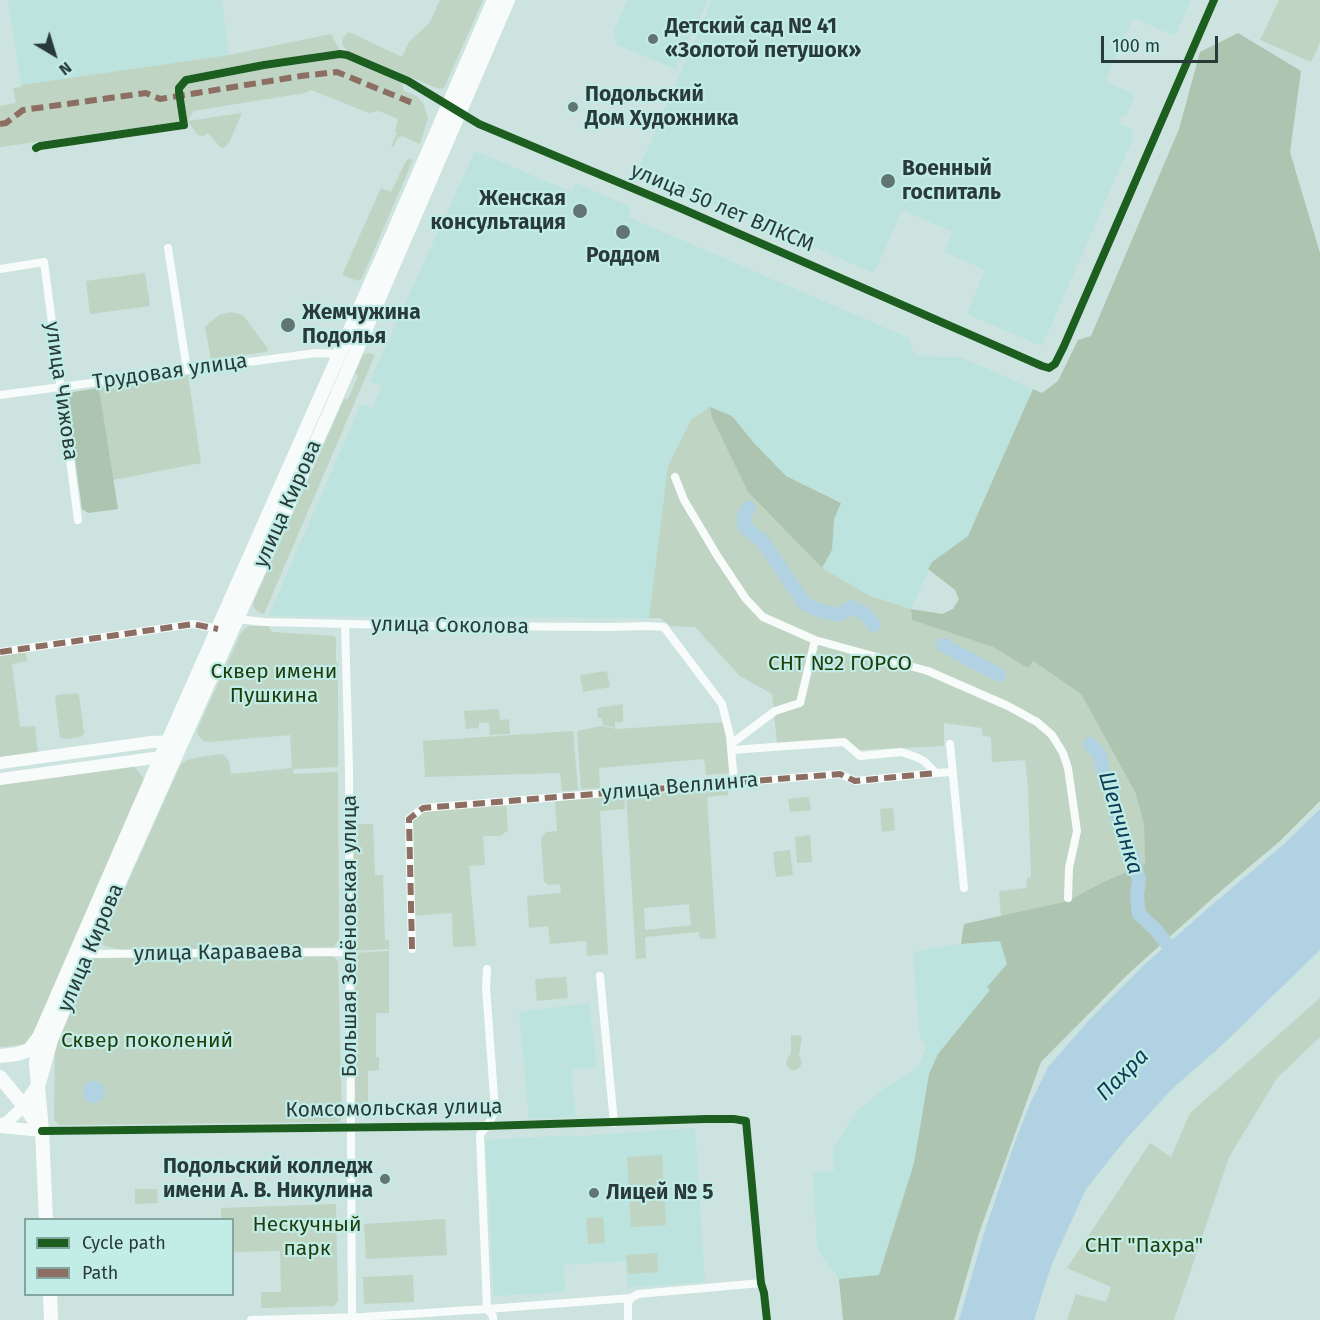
<!DOCTYPE html>
<html>
<head>
<meta charset="utf-8">
<style>
  body { margin:0 }
  #map { position:relative; width:1320px; height:1320px; overflow:hidden; background:#cce3e0; font-family:"Fira Sans",sans-serif }
  canvas { display:block }
  .legend { position:absolute; left:24px; top:1218px; width:210px; height:78px; box-sizing:border-box; background:#c2ede7; border:2px solid #85a5a1; margin:0; padding:8px 10px; list-style:none; font-size:18px; color:#293a38 }
  .legend li { display:flex; align-items:center; gap:12px; height:30px }
  .legend b { width:30px; border:2px solid #85a5a1 }
  .north { position:absolute; left:24px; top:24px; width:60px; height:60px; -webkit-text-stroke:4px #c2ede7; paint-order:stroke; rotate:142deg; font-size:16px; font-weight:700; line-height:24px; text-align:center; color:#293a38 }
  .north::after { content:''; display:block; margin:auto; width:21px; height:27px; background:#293a38; clip-path:polygon(50% 0,100% 100%,50% 72%,0 100%) }
  .scale { position:absolute; left:1101px; top:36px; width:117px; height:27px; box-sizing:border-box; border:3px solid #293a38; border-top:0; padding-left:8px; font-size:18px; line-height:21px; white-space:nowrap; color:#293a38; -webkit-text-stroke:4px #c2ede7; paint-order:stroke }
</style>
</head>
<body>
<div id="map">
<canvas width="1320" height="1320"></canvas>
<ul class="legend">
<li><b style="height:8px;background:#1b5e20"></b>Cycle path</li>
<li><b style="height:8px;background:#8d6e63"></b>Path</li>
</ul>
<div class="north">N</div>
<div class="scale">100 m</div>
</div>
<script>
const context = document.querySelector('canvas').getContext('2d');
context.lineJoin = 'round';
function fillPath(path, color) { context.fillStyle = color; context.fill(path, 'evenodd'); }
const toPath = rows => new Path2D(rows.map(r => 'M' + r).join(''));
function strokePath(path, color, width, dash) { context.strokeStyle = color; context.lineWidth = width; context.lineCap = dash ? 'butt' : 'round'; context.setLineDash(dash || []); context.stroke(path); }
function write(font, color, halo, rows, align = 'center') {
  context.font = font + ' "Fira Sans",sans-serif'; context.lineWidth = 4.5; context.setLineDash([]); context.textBaseline = 'middle'; context.strokeStyle = halo; context.fillStyle = color; for (const [text, x, y, turn = 0] of rows) {
    context.save(); context.translate(x, y); context.rotate((+turn || 0) * Math.PI / 180); context.textAlign = isNaN(turn) ? turn : align; if (halo) context.strokeText(text, 0, 0); context.fillText(text, 0, 0); context.restore();
  }
}
const built = toPath([
  [8,0,222,0,229,55,21,85],
  [628,0,708,0,676,69,617,45,613,32],
  [712,0,1191,0,1175,36,1133,18,1105,81,1135,95,1126,116,1122,115,1118,123,1133,130,1130,136,1133,138,1042,346,967,314,985,270,944,252,953,232,902,210,874,273,638,171],
  [475,151,571,192,576,183,631,207,628,217,909,338,914,353,922,357,924,354,932,357,960,357,1033,389,968,536,932,562,911,609,870,596,822,568,832,550,834,519,841,502,786,476,754,443,732,416,668,466,649,618,269,616,361,404,372,408,382,386,370,381],
  [1000,941,1007,964,988,987,990,990,929,1074,914,1163,879,1275,839,1279,817,1249,813,1173,834,1171,833,1149,856,1112,883,1089,917,1069,927,1045,920,1038,913,954,917,951,961,944],
  [589,1003,597,1066,571,1070,576,1117,529,1119,519,1012],
  [695,1128,705,1282,627,1287,626,1261,564,1265,565,1292,494,1296,485,1140,573,1135,573,1136,580,1136]
]);
const green = toPath([
  [440,0,483,0,444,88,439,89,348,51,342,45,343,38,347,33,349,32,402,57,409,42,430,22],
  [1279,0,1320,0,1320,43,1311,62,1260,40],
  [331,34,345,59,402,83,403,86,403,90,418,97,423,103,428,118,420,144,402,136,398,138,393,147,391,147,397,133,395,132,398,119,379,111,369,113,311,90,305,93,193,111,188,121,242,113,229,143,222,149,208,133,203,136,198,135,187,121,0,147,0,106,16,103,13,88,21,87,21,85,229,55],
  [410,158,413,160,362,278,358,281,342,275,381,188,391,192,406,161],
  [145,273,150,306,90,314,86,281],
  [231,312,243,315,268,349,267,352,211,359,205,327,219,315],
  [368,353,375,355,264,614,258,612,254,608,253,603,344,399,348,399,358,376,355,374,363,355],
  [188,375,201,463,113,480,99,388],
  [710,407,712,418,748,492,822,568,870,596,911,609,912,620,993,647,1028,667,1033,661,1081,694,1135,792,1144,824,1145,864,1101,883,1068,901,1001,916,999,891,1026,888,1027,878,1031,877,1028,786,1025,760,992,762,991,737,982,735,982,728,944,723,944,746,858,750,845,739,777,743,772,694,740,676,695,627,670,626,661,618,649,618,668,466,691,420],
  [248,626,268,626,272,632,335,636,336,639,336,661,338,664,338,767,293,769,293,774,338,772,339,940,334,947,124,950,104,946,101,942,181,764,187,760,194,758,220,754,224,755,229,761,231,774,292,768,290,735,209,742,203,741,198,735,197,730,241,633],
  [25,650,27,661,12,664,20,727,35,726,38,753,0,758,0,654],
  [607,671,610,687,583,692,580,675],
  [76,693,79,695,84,733,81,737,65,739,60,737,55,698,57,695],
  [623,704,623,722,615,722,615,728,603,725,602,718,598,718,597,708],
  [499,709,500,720,509,719,510,734,490,735,489,722,479,723,479,728,466,729,464,711],
  [725,722,731,773,706,775,704,759,599,768,600,788,581,789,577,731,601,726,617,729],
  [573,731,578,790,562,791,560,773,425,777,423,741],
  [133,765,144,779,29,1044,0,1047,0,783],
  [728,785,728,795,707,797,716,938,700,939,699,932,645,937,646,958,636,959,626,793],
  [689,904,691,925,645,930,644,908],
  [624,793,625,809,600,811,608,954,587,956,586,941,550,944,548,926,529,928,527,896,561,893,560,884,548,885,544,881,541,838,546,832,557,831,555,799],
  [809,797,811,810,790,812,788,799],
  [506,803,508,830,501,836,483,836,485,865,469,866,476,946,453,947,452,913,413,916,411,820,424,809],
  [893,808,895,830,882,832,880,809],
  [351,824,373,824,375,875,383,875,385,940,389,940,389,949,351,951],
  [810,835,812,862,797,863,795,837],
  [790,850,793,875,776,877,773,852],
  [389,951,389,1013,376,1013,376,1057,379,1057,379,1070,368,1071,368,1114,354,1114,352,953],
  [333,955,338,962,342,1119,338,1122,59,1125,54,1120,55,1044,91,958],
  [566,977,568,998,537,1001,535,979],
  [1320,998,1320,1037,1277,1078,1229,1157,1174,1320,1067,1320,1076,1294,1106,1302,1111,1287,1067,1268,1150,1143,1171,1157,1190,1113],
  [791,1035,802,1036,799,1056,802,1062,800,1067,796,1070,791,1070,786,1064,788,1057,791,1054],
  [662,1155,666,1225,631,1227,627,1157],
  [135,1189,157,1189,158,1203,135,1204],
  [336,1204,338,1301,334,1306,261,1308,261,1292,281,1292,280,1251,233,1252,232,1220,209,1219,221,1219,221,1208],
  [603,1217,605,1243,588,1244,586,1218],
  [445,1219,447,1255,366,1259,364,1224],
  [657,1253,658,1272,628,1274,626,1255],
  [413,1275,414,1302,364,1304,363,1277]
]);
const forest = toPath([
  [1238,33,1301,71,1290,152,1320,253,1320,801,1280,841,1223,889,1128,974,1041,1062,979,1233,954,1320,843,1320,839,1279,879,1275,914,1163,929,1074,938,1054,990,990,987,987,1007,964,1000,941,961,944,964,924,1068,901,1101,883,1145,864,1144,824,1135,792,1081,694,1033,661,1028,668,993,647,912,620,911,609,942,614,953,609,959,599,955,590,928,569,932,562,968,536,1033,389,1042,393,1058,381,1078,340,1091,336,1179,129,1200,52],
  [99,388,118,509,88,513,82,509,66,393],
  [710,407,732,416,754,443,786,476,841,503,834,519,832,550,822,568,748,492,712,418]
]);
const water = toPath([
  [1320,809,1320,950,1219,1048,1173,1088,1126,1139,1086,1189,1051,1266,1034,1320,959,1320,985,1230,1016,1139,1030,1104,1048,1067,1090,1019,1144,965,1207,909,1283,845],
  '83 1092a11 11 0 1 1 22 0a11 11 0 1 1-22 0Z'
]);
const river = toPath([
  [749,508,744,515,744,525,754,535,761,539,805,604,818,610,839,615,851,607,865,614,874,625],
  [943,645,999,675],
  [1090,744,1100,755,1103,771,1111,783,1112,799,1119,825,1134,860,1139,880,1137,896,1139,914,1156,930,1178,958]
]);
const minor = toPath([
  [36,148,40,146,184,125,179,92,179,88,186,80,264,65,340,54,347,55,408,81,479,124,680,208,1042,366,1049,368,1055,364,1064,346,1214,0],
  [168,248,187,370],
  [0,269,44,262,78,520],
  [0,395,316,353,340,354],
  [675,477,684,500,718,557,746,599,763,617,815,640,928,671,1008,706,1037,722,1052,735,1063,753,1068,768,1077,831,1069,868,1068,898],
  [237,619,264,622,434,626,610,627,648,626,664,627,722,704,730,736,734,783],
  [345,624,349,768,352,1320],
  [0,652,193,624,218,629],
  [731,744,775,711,800,703,815,640],
  [950,744,964,888],
  [731,750,844,742,860,756,901,752,916,757,924,761,936,773,952,772],
  [412,949,409,819,423,808,840,774,855,781,936,773],
  [87,954,350,952],
  [487,969,486,987,495,1110,490,1121,480,1135,487,1309,493,1316,493,1320],
  [600,976,614,1123],
  [42,1131,487,1126,706,1119,734,1119,746,1121,761,1283,764,1293,767,1320],
  [251,1320,362,1317,487,1309,631,1298,638,1294,761,1283],
  [628,1320,628,1303,631,1298]
]);
const secondary = toPath([
  [0,763,151,742,177,741],
  [0,779,168,756],
  [0,1125,7,1122,24,1106],
  [0,1127,42,1131]
]);
const primary = toPath([
  [0,1056,17,1054,29,1050,39,1037],
  [0,1077,24,1106,41,1129],
  [24,1106,35,1090,39,1083,51,1040,87,954,332,407,508,0],
  [46,1220,42,1131,36,1063,40,1035,168,741,393,233,494,0],
  [50,1294,51,1320]
]);
const quiet = toPath([
  [0,124,6,123,23,110,146,93,160,99,301,76,337,72,415,104],
  [0,652,193,624,218,629],
  [412,949,409,819,423,808,840,774,855,781,936,773]
]);
const cycleway = toPath([
  [36,148,40,146,184,125,179,92,179,88,186,80,264,65,340,54,347,55,408,81,479,124,680,208,1042,366,1049,368,1055,364,1064,346,1214,0],
  [42,1131,487,1126,706,1119,734,1119,746,1121,761,1283,764,1293,767,1320]
]);
const markers = [
  [653,39,6,"#627573"],
  [573,107,6,"#627573"],
  [888,181,8,"#627573"],
  [580,211,8,"#627573"],
  [623,232,8,"#627573"],
  [288,325,8,"#627573"],
  [385,1179,6,"#627573"],
  [594,1193,6,"#627573"]
];
const poiNames = [
  ["Детский сад № 41",665,27],
  ["«Золотой петушок»",665,51],
  ["Подольский",585,95],
  ["Дом Художника",585,119],
  ["Военный",902,169],
  ["госпиталь",902,193],
  ["Женская",566,199,"right"],
  ["консультация",566,223,"right"],
  ["Роддом",623,256,"center"],
  ["Жемчужина",302,313],
  ["Подолья",302,337],
  ["Подольский колледж",373,1167,"right"],
  ["имени А. В. Никулина",373,1191,"right"],
  ["Лицей № 5",606,1193]
];
const streetNames = [
  ["улица 50 лет ВЛКСМ",722,208,23],
  ["Трудовая улица",170,372,-8],
  ["улица Чижова",61,391,82],
  ["улица Кирова",288,504,-66],
  ["улица Соколова",450,626,1],
  ["улица Веллинга",680,787,-5],
  ["Большая Зелёновская улица",350,936,-90],
  ["улица Кирова",91,948,-67],
  ["улица Караваева",218,953,-1],
  ["Комсомольская улица",394,1109,-1]
];
const parkNames = [
  ["СНТ №2 ГОРСО",840,664],
  ["Сквер имени",274,672],
  ["Пушкина",274,696],
  ["Сквер поколений",147,1041],
  ["Нескучный",307,1225],
  ["парк",307,1249],
  ["СНТ \"Пахра\"",1144,1246]
];
const waterNames = [
  ["Шепчинка",1120,823,73],
  ["Пахра",1123,1075,-45]
];
fillPath(built, '#bce3de');
fillPath(green, '#bfd4c3');
fillPath(forest, '#adc4b1');
fillPath(water, '#b1d2e2');
strokePath(river, '#b1d2e2', 14);
strokePath(minor, '#f7fbfa', 8);
strokePath(secondary, '#f7fbfa', 12);
strokePath(primary, '#f7fbfa', 14);
strokePath(quiet, '#8d6e63', 6, [12, 6]);
strokePath(cycleway, '#1b5e20', 8);
for (const [x, y, r, color] of markers) { const dot = new Path2D(); dot.arc(x, y, r, 0, 2 * Math.PI); context.fillStyle = color; context.fill(dot); strokePath(dot, '#c2ede7', 2); }
write('bold 21px', '#293a38', '#c2ede7', poiNames, 'left');
write('21px', '#293a38', '#c2ede7', streetNames);
write('21px', '#1e3d0b', '#c2ede7', parkNames);
write('italic 22px', '#0b3b55', '#c2ede7', waterNames);
</script>
</body>
</html>
